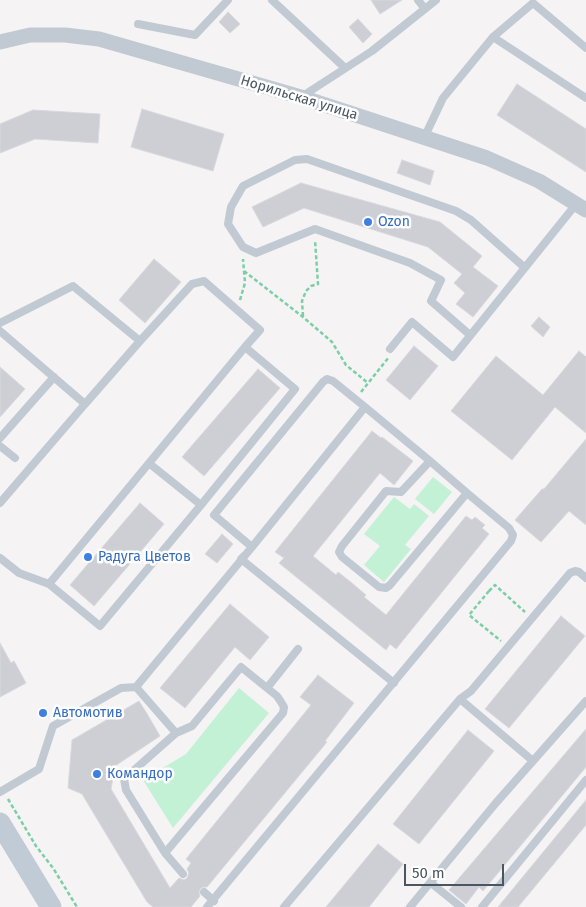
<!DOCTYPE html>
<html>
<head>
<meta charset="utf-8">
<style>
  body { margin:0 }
  #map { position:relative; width:586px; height:907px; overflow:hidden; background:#f5f3f3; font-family:"Fira Sans",sans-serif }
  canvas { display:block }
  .scale { position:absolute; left:404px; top:864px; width:100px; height:22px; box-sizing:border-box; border:2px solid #4a5661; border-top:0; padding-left:6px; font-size:15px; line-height:18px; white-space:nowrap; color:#4a5661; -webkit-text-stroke:4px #fff; paint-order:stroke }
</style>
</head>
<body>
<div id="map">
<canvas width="586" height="907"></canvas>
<div class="scale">50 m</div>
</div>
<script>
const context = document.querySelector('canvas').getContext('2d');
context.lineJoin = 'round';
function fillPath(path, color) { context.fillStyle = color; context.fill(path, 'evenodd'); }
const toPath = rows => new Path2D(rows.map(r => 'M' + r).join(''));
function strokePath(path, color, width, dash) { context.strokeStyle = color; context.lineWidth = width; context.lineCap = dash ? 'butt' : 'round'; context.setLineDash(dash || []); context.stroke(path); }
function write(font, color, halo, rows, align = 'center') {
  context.font = font + ' "Fira Sans",sans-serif'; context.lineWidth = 5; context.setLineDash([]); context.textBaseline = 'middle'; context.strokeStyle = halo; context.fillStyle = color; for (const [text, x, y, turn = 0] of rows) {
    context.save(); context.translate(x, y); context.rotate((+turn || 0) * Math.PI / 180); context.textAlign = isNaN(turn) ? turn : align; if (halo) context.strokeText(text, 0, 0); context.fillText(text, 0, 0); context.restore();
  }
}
const green = toPath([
  [433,477,452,492,434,514,415,499],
  [394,497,410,509,414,504,429,516,405,545,411,549,384,582,364,565,380,546,364,534],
  [239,688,269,713,173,828,143,780,186,754]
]);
const building = toPath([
  [371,0,402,0,380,14,371,0],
  [228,12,240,24,230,33,219,22,228,12],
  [358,19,372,34,363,43,349,27,358,19],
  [517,84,586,129,586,172,497,115,517,84],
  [142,109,224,134,213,171,131,147,142,109],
  [33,110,100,114,98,143,35,139,0,153,0,124,33,110],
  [402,160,434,171,430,185,397,173,402,160],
  [301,183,440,222,482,256,473,267,498,286,473,317,456,304,465,293,454,283,462,274,428,247,304,208,263,227,252,207,301,183],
  [154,259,181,282,145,323,119,300,154,259],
  [539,317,550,327,543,337,531,326,539,317],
  [414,346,438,366,410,400,386,380,414,346],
  [579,351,586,357,586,433,555,407,512,460,451,411,496,356,543,395,579,351],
  [0,367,25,389,0,417,0,367],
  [258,369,280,388,204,476,182,457,258,369],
  [372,431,381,438,382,437,413,461,394,485,380,473,313,556,336,575,338,572,352,583,366,595,364,597,386,615,466,516,472,520,475,517,485,525,482,528,489,534,396,649,390,644,386,650,279,563,284,558,275,552,372,431],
  [586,439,586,525,569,511,541,542,515,520,542,489,544,489,586,439],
  [140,503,164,524,94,606,70,585,140,503],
  [222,534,233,544,217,563,205,554,222,534],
  [230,604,269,637,250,660,235,647,185,708,160,688,230,604],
  [561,616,585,636,509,728,485,709,561,616],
  [0,643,11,663,14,661,26,683,0,697,0,643],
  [318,675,354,703,325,741,327,742,207,887,203,887,200,889,199,893,200,896,191,907,153,907,147,902,82,794,68,788,72,740,139,701,146,712,160,736,115,766,111,789,170,888,179,878,184,880,187,878,189,873,187,869,191,863,186,859,311,705,300,697,318,675],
  [586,729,586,767,483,891,479,887,466,904,449,890,586,729],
  [468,730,494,751,419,844,393,824,468,730],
  [586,800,586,825,518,907,498,907,586,800],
  [378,844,403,864,369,907,326,907,378,844]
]);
const path = toPath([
  [244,271,303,317,332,342,346,365,368,383],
  [240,300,245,283,243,259],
  [303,316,302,301,306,291,311,286,318,284,315,240],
  [361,392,389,357],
  [489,591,469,615,501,641],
  [489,591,495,585,525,612],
  [8,799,36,846,53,868,77,907]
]);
const lane = toPath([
  [272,0,344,67],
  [418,0,425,9],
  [138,24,195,35,228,0],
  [493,37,586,98],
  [301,97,372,51,436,0],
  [424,138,443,98,493,37,533,3,586,48],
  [0,323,73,286,140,341,192,284,204,281,260,330,245,347],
  [0,331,85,404,0,503],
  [470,335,431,301,441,280,410,263,315,229,256,253,243,247,228,224,231,207,243,186,295,160,307,159,456,211,471,220,524,267],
  [245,347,295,389,201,505,100,626,49,584,245,347],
  [390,349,412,322,453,357,577,203],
  [85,404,140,341],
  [365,407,333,381,327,379,323,382,214,515,252,547,365,407,430,461,467,493,390,585,386,588,379,587,342,557,339,552,342,546,386,491,401,492,430,461],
  [0,438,54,377],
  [0,446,15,458],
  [150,464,201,505],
  [244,556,241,559,394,683],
  [0,558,19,573,49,584],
  [136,687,176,733,124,779,126,790,165,853],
  [460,699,533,761],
  [176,733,192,726,241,667,267,688],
  [0,792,39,769,53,726,121,688,136,687,252,547],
  [183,874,165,853,283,713,284,707,281,702,277,696,267,688,298,649],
  [431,883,461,907],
  [204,892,214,901],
  [207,907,511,541,513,535,509,528,467,493],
  [284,907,460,699,471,691,570,573,575,571,579,572,586,578],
  [410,907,495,804,586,701],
  [482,907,586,780]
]);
const street = toPath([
  [0,42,30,35,65,35,99,39,301,97,487,158,539,181,586,210]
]);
const secondary = toPath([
  [0,823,51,907]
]);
const markers = [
  [368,222,5,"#3f7fe0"],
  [88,557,5,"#3f7fe0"],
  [43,713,5,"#3f7fe0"],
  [97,774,5,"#3f7fe0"]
];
const streetNames = [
  ["Норильская улица",299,98,17]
];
const shopNames = [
  ["Ozon",378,222],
  ["Радуга Цветов",98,557],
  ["Автомотив",53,713],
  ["Командор",107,774]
];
fillPath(green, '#c3f1d5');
fillPath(building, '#cdcfd5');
strokePath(building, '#d7d9de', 1);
strokePath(path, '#7ad0a6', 2.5, [4, 2.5]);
strokePath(lane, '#c1cad2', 8);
strokePath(street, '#c1cad2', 15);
strokePath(secondary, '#c1cbd6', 21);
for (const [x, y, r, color] of markers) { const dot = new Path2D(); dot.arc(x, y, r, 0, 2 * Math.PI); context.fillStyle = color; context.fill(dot); strokePath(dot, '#fff', 2); }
write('14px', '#4a5661', '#fff', streetNames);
write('14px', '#366cbe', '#fff', shopNames, 'left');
</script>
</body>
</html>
